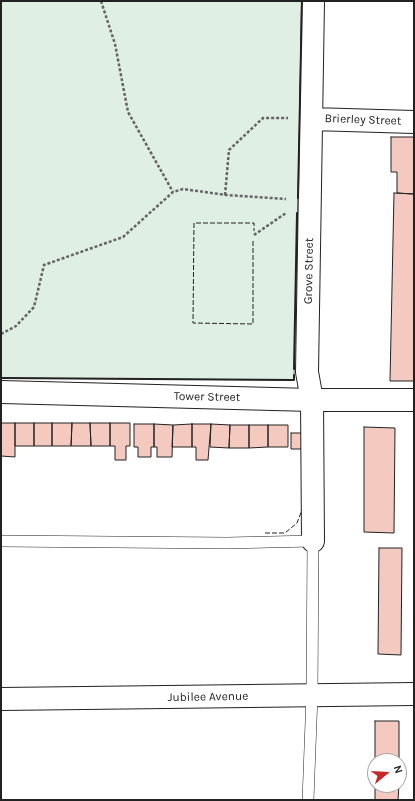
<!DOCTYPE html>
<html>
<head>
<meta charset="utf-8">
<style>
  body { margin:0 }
  #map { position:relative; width:415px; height:801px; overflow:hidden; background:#fff; font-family:Karla,sans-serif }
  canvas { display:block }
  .frame { position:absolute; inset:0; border:2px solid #222; pointer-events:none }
  .north { position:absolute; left:367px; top:753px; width:40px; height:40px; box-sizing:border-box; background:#fff; border:1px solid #a7a7a7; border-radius:50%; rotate:72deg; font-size:11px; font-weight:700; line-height:16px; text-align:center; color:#222 }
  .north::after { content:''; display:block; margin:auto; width:14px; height:18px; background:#c62828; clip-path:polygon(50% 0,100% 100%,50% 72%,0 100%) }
</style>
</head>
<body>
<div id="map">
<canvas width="415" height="801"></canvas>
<div class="frame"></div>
<div class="north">N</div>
</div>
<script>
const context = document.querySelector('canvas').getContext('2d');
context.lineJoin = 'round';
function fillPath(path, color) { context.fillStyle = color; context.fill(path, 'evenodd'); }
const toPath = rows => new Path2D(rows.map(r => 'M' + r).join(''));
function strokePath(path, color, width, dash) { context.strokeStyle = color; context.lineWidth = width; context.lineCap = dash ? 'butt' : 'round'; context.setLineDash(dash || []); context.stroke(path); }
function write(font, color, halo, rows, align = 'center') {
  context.font = font + ' Karla,sans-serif'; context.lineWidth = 3; context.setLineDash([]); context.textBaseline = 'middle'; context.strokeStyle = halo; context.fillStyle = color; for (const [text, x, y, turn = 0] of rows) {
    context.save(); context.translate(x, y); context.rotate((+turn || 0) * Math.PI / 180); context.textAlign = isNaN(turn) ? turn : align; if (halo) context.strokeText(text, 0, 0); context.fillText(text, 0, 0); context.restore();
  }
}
const green = toPath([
  [1,1,302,1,294,380,1,378,1,1]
]);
const building = toPath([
  [391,137,414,137,414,194,397,193,397,172,391,172,391,137],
  [394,193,414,194,414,381,390,381,394,193],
  [1,423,15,423,15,457,1,456,1,423],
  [15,423,34,423,34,446,15,446,15,423],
  [34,423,52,423,52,446,34,446,34,423],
  [52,423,72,423,71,446,52,446,52,423],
  [72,423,90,423,91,446,71,446,72,423],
  [90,423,110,423,110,446,91,446,90,423],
  [110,423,130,423,130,446,126,446,126,460,115,460,115,446,110,446,110,423],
  [134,424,154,424,154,447,151,447,151,457,138,457,138,447,134,447,134,424],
  [154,424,173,425,172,457,157,457,157,447,154,447,154,424],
  [192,424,192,447,172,447,173,425,192,424],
  [192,424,211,424,208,460,196,460,196,447,192,447,192,424],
  [211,424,230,425,229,448,210,447,211,424],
  [230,425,249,425,249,448,229,448,230,425],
  [249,425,268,425,268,447,249,448,249,425],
  [268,425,288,425,288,447,268,447,268,425],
  [364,427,395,428,394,533,364,532,364,427],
  [291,433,303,433,303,449,291,449,291,433],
  [379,548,402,548,401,655,378,654,379,548],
  [375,721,399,721,399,761,375,761,375,721],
  [375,777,375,785,399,785,398,800,375,800,375,777]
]);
const path = toPath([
  [101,1,115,44,128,112,173,192],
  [225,195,229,150,263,118,288,118],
  [254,235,286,213],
  [1,334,16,326,34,307,44,265,123,237,173,192,183,189,226,195,286,199]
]);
const service = toPath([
  [1,541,227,543,313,541,312,695,308,800]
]);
const minor = toPath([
  [312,119,414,122],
  [1,392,312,400,414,400],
  [313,541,312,400,307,372,313,1],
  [1,699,414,694]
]);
const fence = toPath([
  [253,241,253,324,193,323,194,223,254,223,254,231],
  [265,533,285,533,297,523,302,510]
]);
const wall = toPath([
  [298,198,302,1],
  [294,369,297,213],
  [1,378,294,380,294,375]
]);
const streetNames = [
  ["Brierley Street",363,120,2],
  ["Grove Street",309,271,-89],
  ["Tower Street",207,397,1],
  ["Jubilee Avenue",208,697,-1]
];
fillPath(green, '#e0efe3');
strokePath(green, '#6f6f6f', 1);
fillPath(building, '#f3c9c0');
strokePath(building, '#222', 1);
strokePath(service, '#222', 12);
strokePath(minor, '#222', 24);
strokePath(path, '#646464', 2.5, [3, 2]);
strokePath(service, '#fff', 11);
strokePath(minor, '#fff', 22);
strokePath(fence, '#222', 1, [5, 2]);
strokePath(wall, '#222', 2);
write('12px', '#222', '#fff', streetNames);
</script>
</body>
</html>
